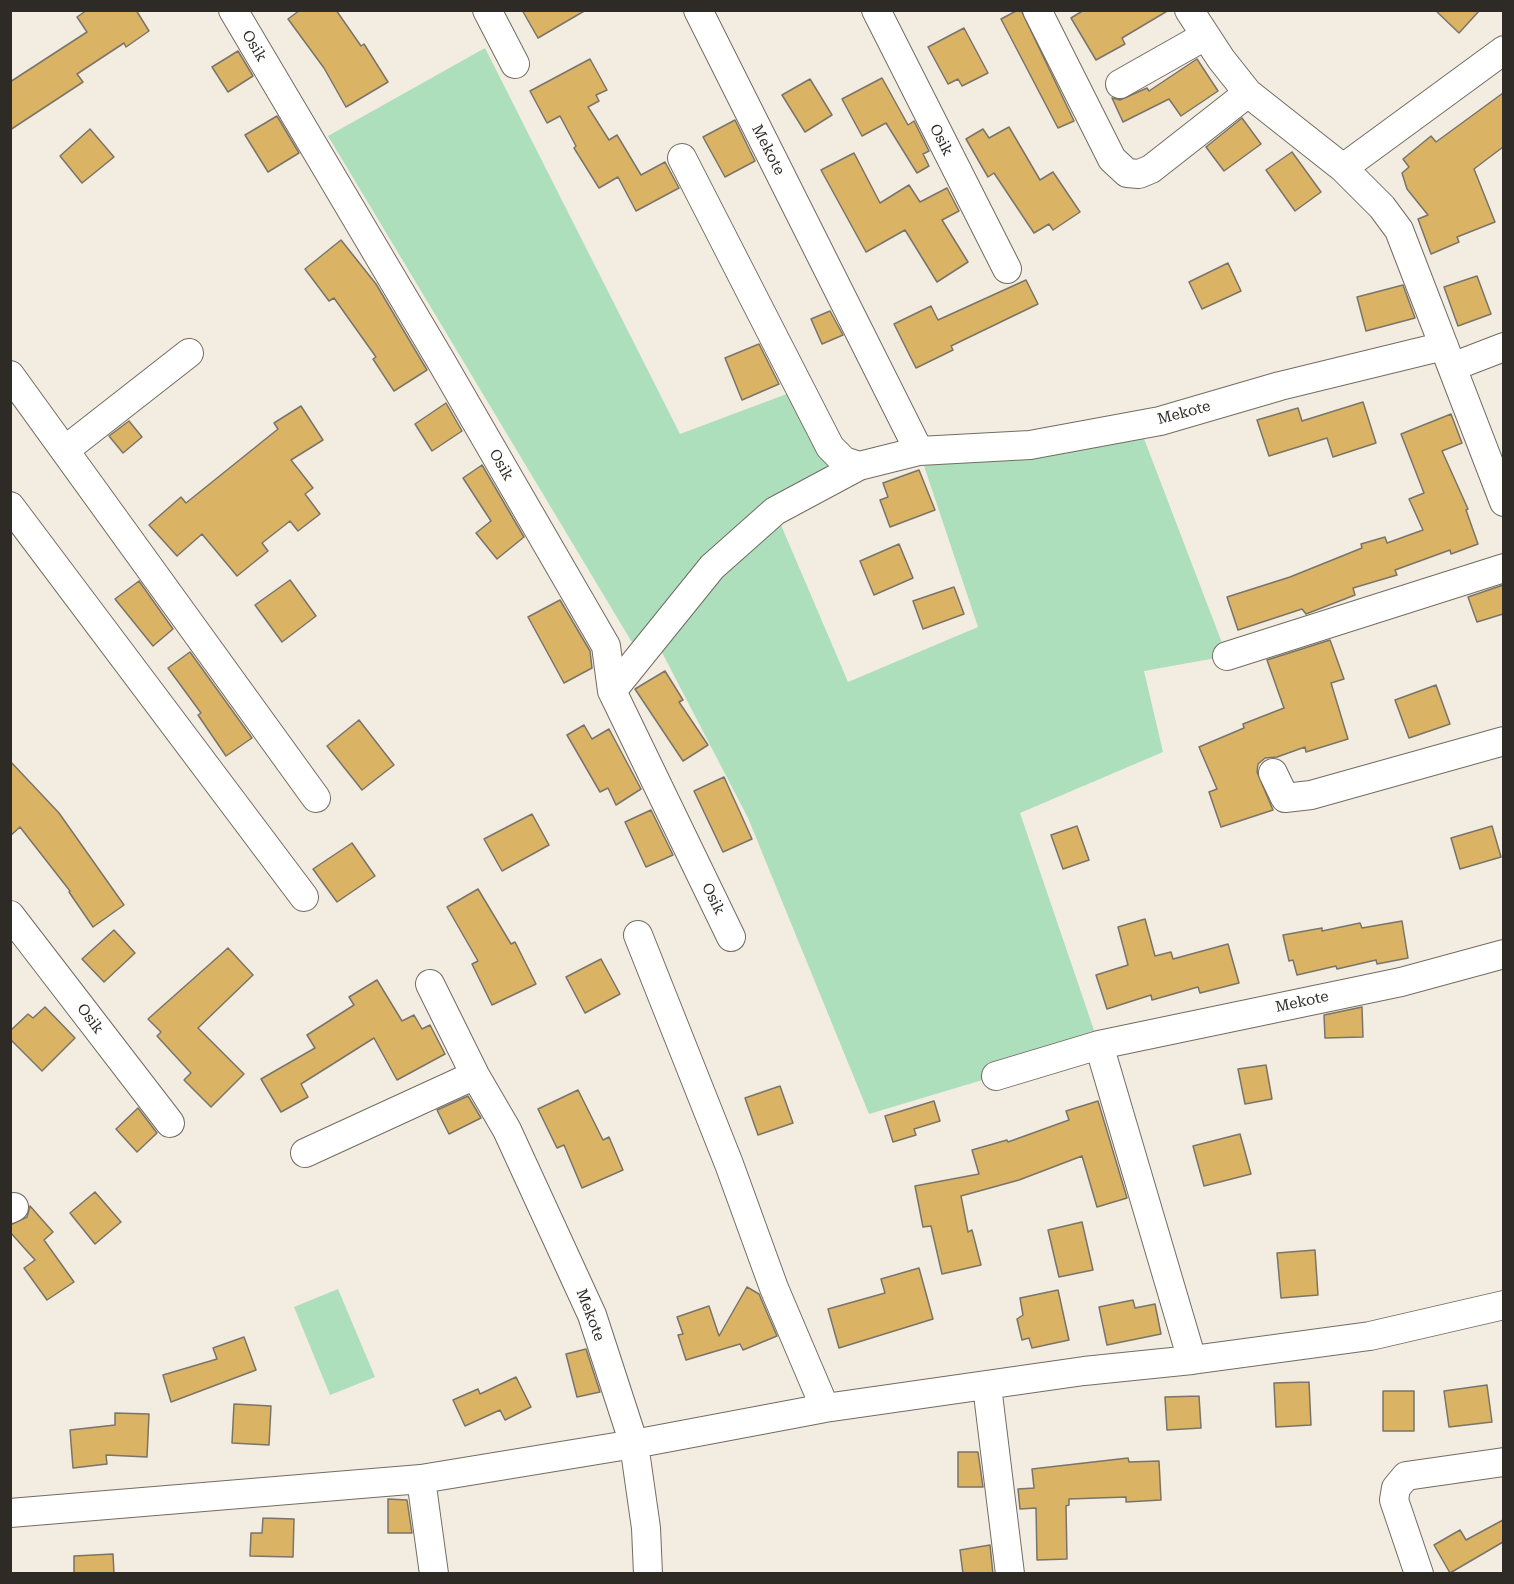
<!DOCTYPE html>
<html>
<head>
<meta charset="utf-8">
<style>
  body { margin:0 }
  #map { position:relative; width:1514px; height:1584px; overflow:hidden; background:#f3ece0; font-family:"Roboto Serif",serif }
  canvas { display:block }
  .frame { position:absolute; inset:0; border:12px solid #2e2b27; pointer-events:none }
</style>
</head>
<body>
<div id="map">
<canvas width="1514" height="1584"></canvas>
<div class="frame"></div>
</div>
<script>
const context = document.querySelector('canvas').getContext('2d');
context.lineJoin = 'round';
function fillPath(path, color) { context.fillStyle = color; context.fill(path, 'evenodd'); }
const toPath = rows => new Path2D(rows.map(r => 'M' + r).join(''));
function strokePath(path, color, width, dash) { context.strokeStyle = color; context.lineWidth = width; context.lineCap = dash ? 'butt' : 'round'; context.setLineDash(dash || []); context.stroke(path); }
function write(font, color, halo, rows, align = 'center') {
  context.font = font + ' "Roboto Serif",serif'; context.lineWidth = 5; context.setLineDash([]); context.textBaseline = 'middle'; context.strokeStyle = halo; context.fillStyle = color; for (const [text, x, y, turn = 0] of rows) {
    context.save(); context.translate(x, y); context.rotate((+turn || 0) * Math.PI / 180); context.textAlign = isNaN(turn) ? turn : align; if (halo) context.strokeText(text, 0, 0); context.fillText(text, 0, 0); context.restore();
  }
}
const green = toPath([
  [485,48,680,434,800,389,859,466,775,511,848,682,978,627,919,451,1143,436,1227,656,1144,671,1163,752,1020,813,1099,1045,869,1114,748,818,654,637,639,654,328,136],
  [338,1289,375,1377,330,1395,294,1307]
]);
const building = toPath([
  [87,10,136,10,149,31,126,47,124,43,77,74,83,82,10,130,10,82,87,32,77,17,87,10],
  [300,10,336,10,361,46,364,44,388,82,346,107,324,68,288,19,300,10],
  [522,10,586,10,538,38,522,10],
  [1018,10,1021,10,1074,121,1058,128,1001,19,1018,10],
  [1084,10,1169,10,1122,38,1125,44,1096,60,1071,18,1084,10],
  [1435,10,1480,10,1459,33,1435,10],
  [964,28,988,73,962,86,958,79,948,84,928,47,964,28],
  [238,51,253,76,228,92,212,67,238,51],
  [590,59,607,90,596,95,599,101,588,107,609,140,617,135,641,175,665,162,679,188,636,211,618,177,599,188,574,148,576,146,560,116,547,123,530,91,590,59],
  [1197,59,1218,91,1181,116,1169,99,1123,122,1112,98,1120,100,1147,88,1149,91,1197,59],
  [882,78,908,125,914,121,929,151,923,154,929,166,917,173,886,123,862,136,842,99,882,78],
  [810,79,832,115,805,132,782,95,810,79],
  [1503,93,1503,147,1474,169,1495,222,1457,237,1459,242,1431,254,1418,219,1428,215,1407,189,1402,173,1409,167,1403,159,1431,136,1436,142,1503,93],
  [277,116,299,153,268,172,245,135,277,116],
  [1242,118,1261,144,1224,171,1206,147,1242,118],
  [735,120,755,161,725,177,703,137,735,120],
  [1009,127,1040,180,1053,172,1080,212,1053,230,1049,224,1034,233,994,173,988,177,966,139,983,129,989,138,1009,127],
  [90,129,114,157,82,183,60,156,90,129],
  [1292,152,1321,192,1295,211,1266,170,1292,152],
  [854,153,880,203,909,185,920,202,947,188,959,211,942,220,968,262,937,282,905,230,866,252,821,170,854,153],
  [341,240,376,284,427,370,394,391,373,359,376,357,334,298,329,301,305,269,341,240],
  [1228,263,1241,291,1202,309,1189,282,1228,263],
  [1477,276,1491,314,1458,326,1444,287,1477,276],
  [1026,280,1038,304,951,346,953,350,916,368,894,324,931,306,938,320,1026,280],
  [1403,285,1415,318,1366,331,1357,297,1403,285],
  [830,311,843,335,822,344,811,319,830,311],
  [759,344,779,384,742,400,725,358,759,344],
  [1363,402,1376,443,1333,457,1327,438,1269,456,1257,420,1298,408,1302,421,1363,402],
  [446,403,462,431,432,451,415,424,446,403],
  [301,406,323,440,291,460,313,488,305,494,320,514,298,531,290,521,262,543,268,551,237,576,202,534,177,556,149,525,181,497,186,503,278,429,274,423,301,406],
  [1451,414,1462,443,1442,451,1468,509,1466,510,1478,544,1451,554,1450,550,1395,570,1397,575,1353,588,1355,595,1306,614,1302,609,1238,630,1227,597,1290,577,1362,548,1361,544,1385,537,1387,543,1423,530,1409,499,1424,493,1401,434,1451,414],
  [129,421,142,437,123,453,109,436,129,421],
  [482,465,524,537,497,559,476,533,491,521,463,478,482,465],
  [919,470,935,510,890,527,880,500,888,497,883,483,919,470],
  [899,544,913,578,874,595,860,561,899,544],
  [290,580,316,616,282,642,255,605,290,580],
  [139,581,173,629,153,646,115,599,139,581],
  [1503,585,1503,614,1477,622,1468,597,1503,585],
  [954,587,964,614,923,629,913,601,954,587],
  [560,600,590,651,592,668,564,683,528,617,560,600],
  [1330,640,1344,679,1331,683,1348,739,1306,752,1305,747,1277,757,1265,758,1258,764,1257,772,1273,810,1221,827,1209,792,1217,789,1199,747,1244,728,1243,724,1284,708,1267,660,1330,640],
  [190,652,252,738,226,756,198,715,201,713,168,668,190,652],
  [665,671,683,700,679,702,708,745,683,761,635,689,665,671],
  [1436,685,1450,724,1409,738,1395,700,1436,685],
  [359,720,394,765,362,790,327,746,359,720],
  [584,725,592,739,609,729,641,789,616,805,608,788,600,792,567,735,584,725],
  [10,761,59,813,124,905,93,927,69,892,70,891,20,827,10,836,10,761],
  [724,777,752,839,723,852,694,791,724,777],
  [651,810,673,855,646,867,625,822,651,810],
  [532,814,549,845,502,871,484,839,532,814],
  [1077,826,1089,860,1063,869,1051,835,1077,826],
  [1492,826,1501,857,1460,869,1451,838,1492,826],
  [352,843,375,876,337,902,313,869,352,843],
  [478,889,511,944,515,942,536,984,492,1005,472,964,478,961,447,907,478,889],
  [1145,919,1155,956,1171,952,1173,959,1228,944,1239,983,1200,993,1198,987,1152,1000,1151,995,1107,1009,1096,975,1128,965,1118,927,1145,919],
  [1402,921,1408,958,1377,964,1376,960,1337,969,1336,966,1297,975,1293,960,1289,961,1283,935,1322,928,1322,931,1360,923,1362,928,1402,921],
  [114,930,135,953,104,982,82,959,114,930],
  [228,948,253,975,198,1028,244,1074,211,1107,184,1080,191,1073,157,1036,161,1032,148,1019,228,948],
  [601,959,620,994,585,1013,566,977,601,959],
  [377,980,402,1021,414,1015,422,1029,430,1025,445,1054,397,1080,374,1038,301,1084,308,1097,281,1112,261,1079,315,1048,307,1035,354,1005,349,997,377,980],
  [45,1007,75,1038,42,1071,10,1039,10,1031,28,1014,33,1018,45,1007],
  [1362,1007,1363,1037,1325,1038,1324,1015,1362,1007],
  [1266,1065,1272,1099,1245,1104,1238,1069,1266,1065],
  [780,1086,793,1123,758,1135,745,1098,780,1086],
  [578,1090,603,1140,609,1137,623,1170,582,1188,564,1145,557,1148,538,1109,578,1090],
  [468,1096,481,1118,449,1134,437,1110,468,1096],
  [934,1101,940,1121,914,1129,916,1135,893,1142,885,1116,934,1101],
  [1098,1101,1127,1198,1097,1207,1082,1156,1019,1180,961,1196,968,1232,972,1230,981,1265,942,1274,931,1226,923,1227,915,1186,979,1174,972,1150,1007,1140,1008,1142,1069,1120,1066,1111,1098,1101],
  [138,1108,157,1133,137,1152,116,1129,138,1108],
  [1240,1134,1251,1174,1204,1186,1193,1146,1240,1134],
  [95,1192,121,1222,95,1244,70,1213,95,1192],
  [30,1206,53,1232,44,1240,74,1282,47,1300,24,1268,35,1260,10,1232,10,1225,27,1217,30,1206],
  [1082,1222,1093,1270,1059,1277,1048,1230,1082,1222],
  [1315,1250,1318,1295,1281,1298,1277,1253,1315,1250],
  [919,1268,933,1319,839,1348,828,1309,885,1293,881,1279,919,1268],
  [747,1287,759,1294,777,1336,743,1350,740,1344,686,1360,678,1335,683,1334,677,1317,709,1306,719,1336,747,1287],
  [1058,1290,1069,1340,1032,1348,1029,1338,1022,1340,1017,1319,1023,1315,1020,1298,1058,1290],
  [1133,1300,1135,1308,1155,1304,1161,1334,1107,1345,1099,1307,1133,1300],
  [244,1337,256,1370,171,1402,163,1375,217,1359,213,1348,244,1337],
  [586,1349,600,1392,577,1397,566,1354,586,1349],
  [516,1377,531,1407,505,1420,500,1410,465,1426,453,1400,478,1389,480,1394,516,1377],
  [1309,1382,1311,1425,1276,1427,1274,1383,1309,1382],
  [1487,1385,1492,1422,1449,1427,1444,1391,1487,1385],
  [1383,1391,1414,1391,1414,1431,1383,1431,1383,1391],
  [1199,1396,1201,1428,1167,1430,1165,1397,1199,1396],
  [234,1404,271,1406,269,1445,232,1443,234,1404],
  [115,1413,149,1414,147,1457,106,1455,107,1464,73,1468,70,1430,115,1425,115,1413],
  [958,1452,978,1452,983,1487,958,1487,958,1452],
  [1128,1458,1129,1462,1159,1461,1161,1500,1126,1502,1126,1497,1069,1499,1069,1505,1066,1506,1067,1559,1037,1560,1036,1508,1020,1509,1018,1489,1034,1488,1032,1469,1128,1458],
  [388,1499,407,1500,412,1533,388,1533,388,1499],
  [263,1518,294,1519,293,1557,250,1556,251,1533,262,1533,263,1518],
  [1503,1520,1503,1542,1450,1573,1434,1545,1460,1530,1466,1540,1503,1520],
  [990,1545,993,1574,963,1574,960,1550,990,1545],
  [113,1554,114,1574,74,1574,74,1556,113,1554]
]);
const minor = toPath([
  [233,10,441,361,606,646,612,691,731,937],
  [487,10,515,64],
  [698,10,919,451],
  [876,10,1007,269],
  [1037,10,1112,159,1127,173,1139,174,1151,169,1248,93],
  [1189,10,1221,59,1248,93,1343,168,1382,207,1399,230,1504,502],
  [1120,84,1205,36],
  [682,158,830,447,844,461,859,466,919,451,1030,445,1160,421,1280,386,1444,346],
  [1343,168,1504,50],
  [1452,367,1504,347],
  [10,375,316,798],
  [65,450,189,353],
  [10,506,304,897],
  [1227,656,1504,568],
  [612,691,712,567,775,511,859,466],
  [1273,773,1285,798,1311,795,1504,741],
  [10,915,170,1123],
  [638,935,729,1164,774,1288,825,1408],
  [430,984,475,1075,507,1130,592,1315,634,1444,646,1528,648,1574],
  [1099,1045,1192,1360],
  [996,1076,1099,1045,1401,982,1504,954],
  [305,1153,475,1075],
  [10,1209,14,1207],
  [987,1386,1010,1574],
  [421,1479,434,1574],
  [10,1513,421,1479,634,1444,825,1408,1084,1371,1192,1360,1370,1336,1504,1305],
  [1419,1574,1394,1500,1396,1488,1406,1476,1504,1462]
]);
const streetNames = [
  ["Osik",254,46,59],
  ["Osik",941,140,63],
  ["Mekote",768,150,63],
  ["Mekote",1184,413,-15],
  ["Osik",501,465,60],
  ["Osik",713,899,64],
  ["Mekote",1302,1002,-12],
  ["Osik",90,1019,53],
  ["Mekote",590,1315,69]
];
fillPath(green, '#addfbc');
fillPath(building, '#dab365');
strokePath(building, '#7a7469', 1.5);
strokePath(minor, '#726c62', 30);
strokePath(minor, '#fff', 28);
write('15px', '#2e2b27', '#fff', streetNames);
</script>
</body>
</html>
